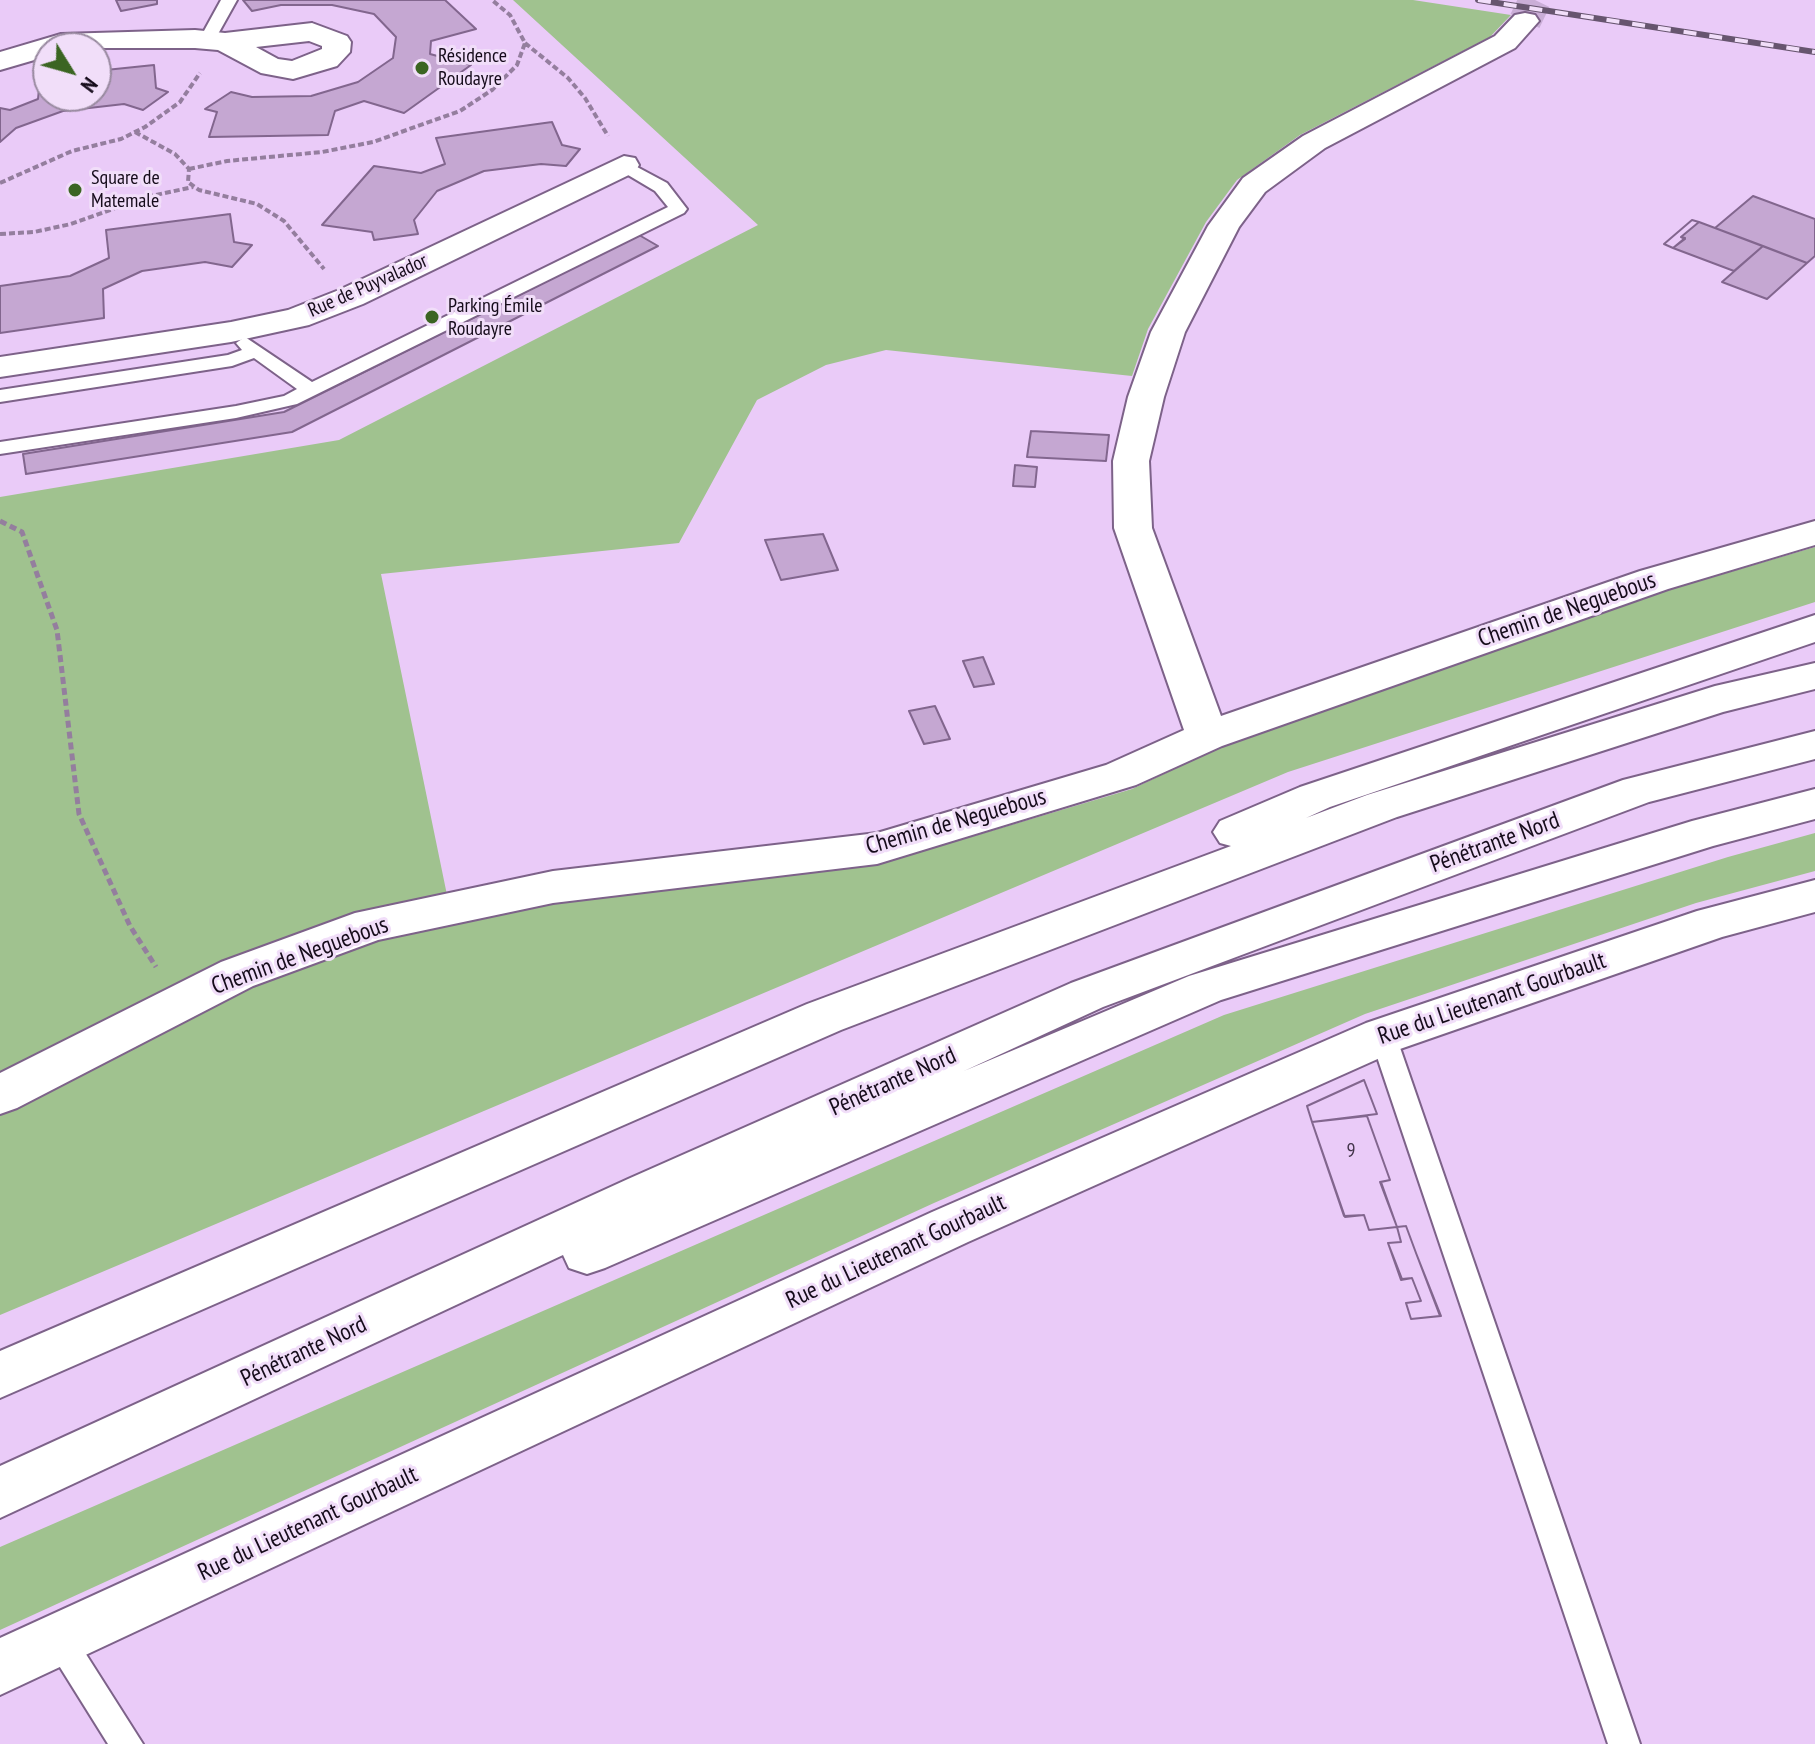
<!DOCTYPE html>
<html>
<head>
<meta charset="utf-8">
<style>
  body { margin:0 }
  #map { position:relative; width:1815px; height:1744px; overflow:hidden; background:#eacbf8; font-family:"PT Sans Narrow",sans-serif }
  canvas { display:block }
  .north { position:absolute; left:32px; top:32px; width:80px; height:80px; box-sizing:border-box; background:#f1def9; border:2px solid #998aa0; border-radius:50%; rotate:127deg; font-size:22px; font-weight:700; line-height:32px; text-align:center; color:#160c1b }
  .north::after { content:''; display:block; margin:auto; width:28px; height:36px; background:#3b6522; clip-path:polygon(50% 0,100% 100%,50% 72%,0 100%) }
</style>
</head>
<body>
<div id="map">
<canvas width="1815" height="1744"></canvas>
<div class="north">N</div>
</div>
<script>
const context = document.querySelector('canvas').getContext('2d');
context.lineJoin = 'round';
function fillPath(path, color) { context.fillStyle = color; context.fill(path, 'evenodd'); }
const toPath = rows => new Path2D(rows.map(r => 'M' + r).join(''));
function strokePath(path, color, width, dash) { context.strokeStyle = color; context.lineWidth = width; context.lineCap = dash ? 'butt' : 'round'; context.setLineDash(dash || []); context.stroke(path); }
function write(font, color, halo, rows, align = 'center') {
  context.font = font + ' "PT Sans Narrow",sans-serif'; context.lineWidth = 6; context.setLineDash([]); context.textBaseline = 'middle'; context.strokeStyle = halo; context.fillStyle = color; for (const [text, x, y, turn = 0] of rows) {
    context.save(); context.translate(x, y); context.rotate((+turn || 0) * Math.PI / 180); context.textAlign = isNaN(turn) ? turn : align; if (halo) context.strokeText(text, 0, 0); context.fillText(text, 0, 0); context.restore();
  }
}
const green = toPath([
  [513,0,1413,0,1511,15,1490,37,1300,135,1237,180,1206,222,1148,329,1132,376,886,350,826,365,757,400,679,543,381,574,447,895,0,1078,0,497,339,440,758,225],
  [1815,547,1815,602,1288,772,0,1315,0,1114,246,988,377,941,555,903,883,863,1132,789,1219,748,1665,591],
  [1815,833,1815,871,1696,903,1365,1014,934,1203,0,1630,0,1547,1224,1015,1728,857]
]);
const building = toPath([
  [116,0,157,0,157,4,121,11,116,0],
  [243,0,445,0,476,29,431,41,430,54,471,65,404,113,364,101,335,111,328,135,209,137,217,112,205,109,231,92,252,97,311,96,358,82,393,58,396,37,374,14,332,5,281,5,252,11,243,0],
  [154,65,156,88,168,92,143,110,124,104,63,111,16,128,0,142,0,108,10,110,38,99,40,78,48,77,48,96,96,96,96,71,154,65],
  [552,122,562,145,580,149,566,166,541,164,484,171,437,191,414,220,418,234,374,240,372,232,322,225,374,166,421,173,445,164,436,138,552,122],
  [1753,196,1815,219,1815,256,1807,263,1715,228,1753,196],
  [230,214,234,242,252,245,232,267,205,262,142,271,103,289,104,318,0,333,0,286,70,276,109,258,106,230,230,214],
  [1692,220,1699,222,1681,237,1685,239,1673,248,1664,244,1692,220],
  [1692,220,1699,222,1681,237,1685,238,1673,248,1664,244,1692,220],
  [1699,222,1763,246,1734,271,1673,248,1685,238,1681,237,1699,222],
  [639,235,658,246,292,432,26,474,23,454,284,412,639,235],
  [1763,246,1807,263,1767,299,1722,282,1763,246],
  [1031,431,1109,435,1106,461,1027,457,1031,431],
  [1015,465,1037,467,1035,487,1013,486,1015,465],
  [823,534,838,570,781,580,765,540,823,534],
  [983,657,994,684,974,687,963,661,983,657],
  [935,706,950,739,924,744,909,711,935,706],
  [1364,1080,1377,1114,1312,1122,1307,1106,1364,1080],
  [1364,1080,1377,1114,1312,1122,1307,1106,1364,1080],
  [1367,1116,1390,1180,1380,1182,1397,1227,1369,1230,1364,1215,1345,1217,1312,1122,1367,1116],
  [1367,1116,1390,1180,1381,1182,1397,1227,1369,1230,1364,1215,1344,1216,1312,1122,1367,1116],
  [1406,1226,1416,1253,1441,1316,1411,1319,1406,1303,1421,1301,1412,1278,1402,1279,1388,1243,1401,1242,1397,1227,1406,1226],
  [1406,1226,1416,1253,1440,1316,1411,1319,1406,1303,1421,1301,1412,1278,1401,1280,1388,1243,1401,1242,1397,1227,1406,1226]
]);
const minorTunnel = toPath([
  [1525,21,1535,0]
]);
const pathFar1 = toPath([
  [525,43,568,78,585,98,608,136],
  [135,132,175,154,189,169,188,182,199,190,257,204,284,221,324,269],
  [189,169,227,161,322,152,373,142,460,111,492,90,517,65,525,43,510,15,492,0],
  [0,183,72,151,121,139,145,127,180,102,200,73],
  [0,234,34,232,71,224,146,197,193,187]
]);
const path = toPath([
  [0,521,22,532,57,630,79,814,130,926,156,967]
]);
const service = toPath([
  [221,0,237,0,213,43,201,43,199,40,221,0],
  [624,160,667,183,687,209,684,213,297,404,236,418,0,454,0,442,236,406,284,396,297,389,254,358,232,366,0,402,0,390,228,355,242,350,236,343,245,337,312,382,668,207,655,191,618,169,616,165,624,160],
  [1383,1026,1392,1029,1396,1036,1640,1744,1608,1744,1370,1036,1374,1029,1383,1026],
  [59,1625,70,1629,143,1744,108,1744,43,1640,48,1629,59,1625]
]);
const minor = toPath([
  [1525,13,1535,15,1539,21,1515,48,1325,148,1265,192,1239,227,1185,332,1164,397,1149,461,1152,528,1221,716,1640,571,1815,521,1815,545,1668,589,1222,746,1136,785,877,864,553,903,378,940,253,986,17,1108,0,1114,0,1073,221,962,355,913,553,871,877,833,1106,765,1184,730,1114,528,1113,461,1128,397,1151,332,1208,226,1243,178,1303,136,1495,36,1515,15,1525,13],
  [312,23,347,36,351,42,350,52,337,66,293,79,261,73,218,50,195,48,48,48,48,56,0,70,0,52,61,34,195,30,225,33,312,23],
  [309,41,322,46,322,49,292,61,278,59,256,47,309,41],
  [624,156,635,158,639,165,635,172,363,304,309,325,231,342,0,377,0,357,231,322,288,310,339,290,624,156],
  [1815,880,1815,912,1722,937,1400,1049,968,1242,0,1695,0,1638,932,1212,1366,1023,1697,911,1815,880]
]);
const trunk = toPath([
  [1815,615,1815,642,1330,807,1306,818,1367,795,1715,686,1815,663,1815,689,1723,712,1397,817,841,1030,0,1398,0,1351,807,1004,1231,846,1220,843,1213,832,1220,821,1300,787,1815,615],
  [1815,731,1815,759,1649,802,1103,1007,964,1071,1189,976,1692,821,1815,789,1815,819,1713,846,1221,1000,605,1268,587,1274,569,1268,563,1255,0,1518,0,1466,628,1179,1071,983,1623,780,1815,731]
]);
const rail = toPath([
  [1478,0,1815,52]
]);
const markers = [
  [422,68,8,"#3b6522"],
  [75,190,8,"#3b6522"],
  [432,317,8,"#3b6522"]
];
const farPoinames = [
  ["Résidence",438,56],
  ["Roudayre",438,79],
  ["Square de",91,178],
  ["Matemale",91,201],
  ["Parking Émile",448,306],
  ["Roudayre",448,329]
];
const farStreetnames = [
  ["Rue de Puyvalador",368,286,-24]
];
const numberNames = [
  ["9",1351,1151]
];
const streetNames = [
  ["Chemin de Neguebous",1567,610,-19],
  ["Chemin de Neguebous",956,822,-16],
  ["Pénétrante Nord",1495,843,-20],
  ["Chemin de Neguebous",300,956,-20],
  ["Rue du Lieutenant Gourbault",1492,999,-19],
  ["Pénétrante Nord",893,1082,-24],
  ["Rue du Lieutenant Gourbault",896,1252,-25],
  ["Pénétrante Nord",304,1352,-25],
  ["Rue du Lieutenant Gourbault",308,1524,-25]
];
fillPath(green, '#a0c28f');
fillPath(building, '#c5a7d2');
strokePath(building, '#82668e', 2);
strokePath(minorTunnel, '#caaed7', 32, [32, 16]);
strokePath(service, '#7d6289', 4);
strokePath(minor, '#7d6289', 4);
strokePath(trunk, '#7d6289', 4);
strokePath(pathFar1, '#947e9e', 4, [6, 3]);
strokePath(path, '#947e9e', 5, [7, 4]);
fillPath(service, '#fff');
fillPath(minor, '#fff');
fillPath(trunk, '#fff');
strokePath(rail, '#67556f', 6);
strokePath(rail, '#f1def9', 4, [13]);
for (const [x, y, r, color] of markers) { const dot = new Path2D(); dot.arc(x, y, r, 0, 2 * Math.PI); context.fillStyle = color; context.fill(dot); strokePath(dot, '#f1def9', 3); }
write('20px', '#160c1b', '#f1def9', farPoinames, 'left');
write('20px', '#160c1b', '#f1def9', farStreetnames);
write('20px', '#423349', null, numberNames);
write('24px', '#160c1b', '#f1def9', streetNames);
</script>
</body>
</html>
